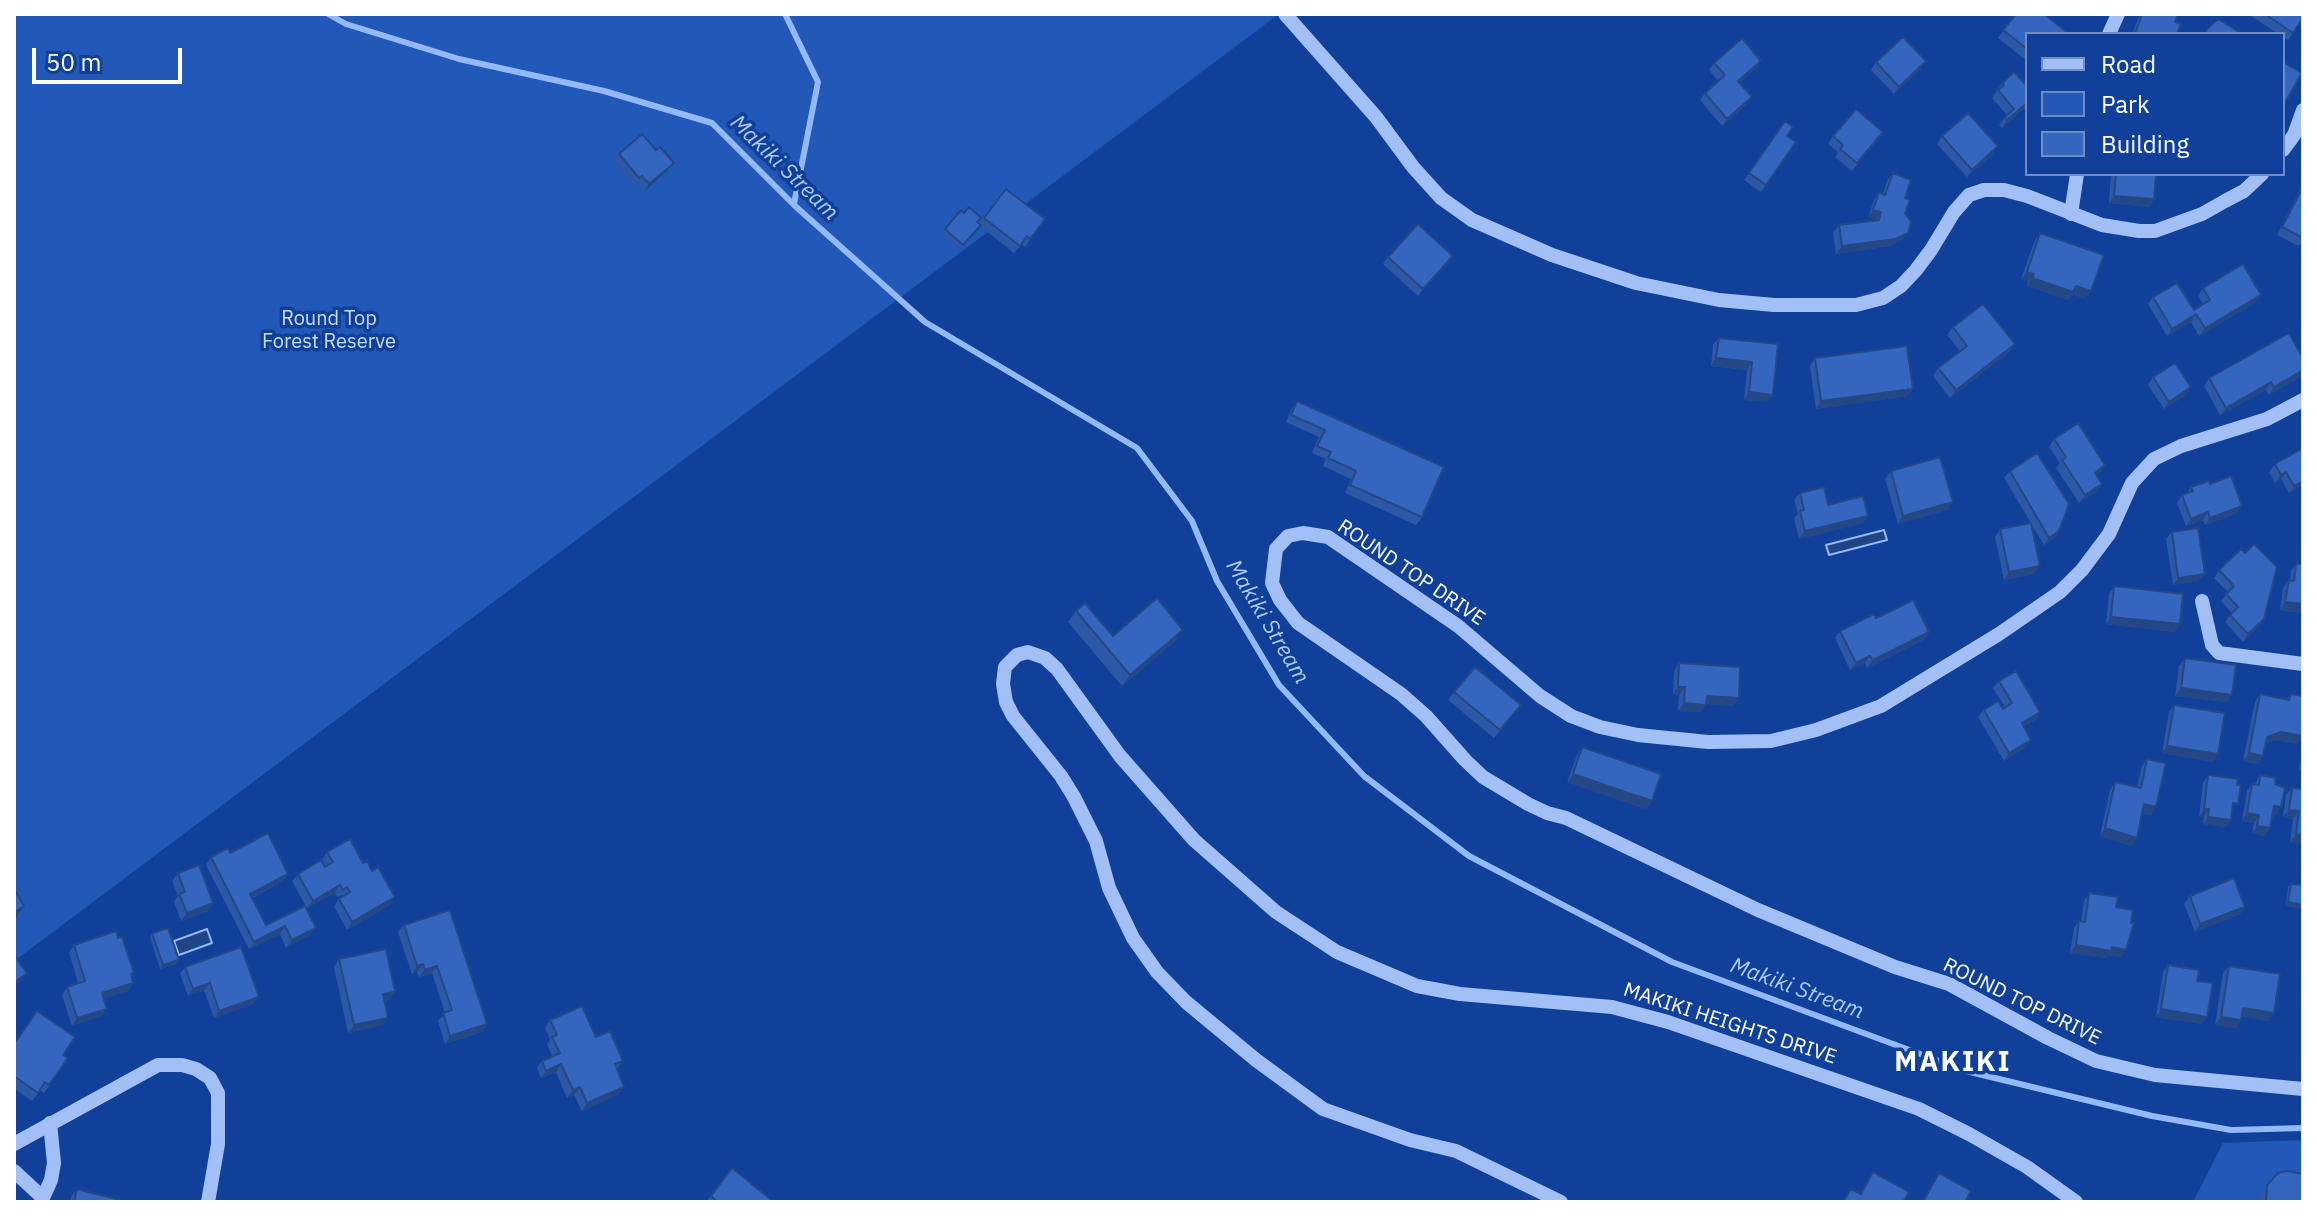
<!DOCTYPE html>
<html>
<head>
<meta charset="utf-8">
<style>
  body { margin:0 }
  #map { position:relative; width:2317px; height:1216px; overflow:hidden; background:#10409a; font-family:"IBM Plex Sans",sans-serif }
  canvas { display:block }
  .frame { position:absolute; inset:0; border:16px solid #fff; pointer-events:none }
  .legend { position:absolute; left:2025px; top:32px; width:260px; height:144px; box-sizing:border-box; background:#10409a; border:2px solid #708cc2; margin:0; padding:10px 14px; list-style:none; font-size:24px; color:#fff }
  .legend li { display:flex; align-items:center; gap:16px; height:40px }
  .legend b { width:40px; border:2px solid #708cc2 }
  .scale { position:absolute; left:32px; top:48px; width:150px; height:36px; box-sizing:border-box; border:4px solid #fff; border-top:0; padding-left:10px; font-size:24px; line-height:28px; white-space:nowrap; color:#fff; -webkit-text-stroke:6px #10409a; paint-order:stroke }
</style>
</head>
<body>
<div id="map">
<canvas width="2317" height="1216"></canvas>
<div class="frame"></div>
<ul class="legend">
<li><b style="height:10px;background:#a2c0f5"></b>Road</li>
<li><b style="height:22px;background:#2258b8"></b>Park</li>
<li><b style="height:22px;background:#3466c0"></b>Building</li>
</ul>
<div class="scale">50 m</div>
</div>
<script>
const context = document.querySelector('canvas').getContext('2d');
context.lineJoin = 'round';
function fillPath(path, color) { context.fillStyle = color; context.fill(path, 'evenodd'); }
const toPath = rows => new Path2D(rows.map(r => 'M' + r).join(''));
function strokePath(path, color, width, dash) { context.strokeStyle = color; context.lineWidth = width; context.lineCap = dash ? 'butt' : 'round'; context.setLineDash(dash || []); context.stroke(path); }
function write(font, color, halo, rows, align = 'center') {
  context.font = font + ' "IBM Plex Sans",sans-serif'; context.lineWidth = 7; context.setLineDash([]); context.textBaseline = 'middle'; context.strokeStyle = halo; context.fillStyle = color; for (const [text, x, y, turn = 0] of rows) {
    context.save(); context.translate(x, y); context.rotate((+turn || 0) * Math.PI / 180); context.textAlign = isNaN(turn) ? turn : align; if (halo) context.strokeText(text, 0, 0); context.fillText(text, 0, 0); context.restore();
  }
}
const green = toPath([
  [14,14,1279,14,14,961],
  [2303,1140,2303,1202,2193,1202,2223,1143]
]);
const water = toPath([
  [1884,530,1887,540,1829,555,1826,545,1884,530],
  [207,929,212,943,179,955,174,941,207,929]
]);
const stream = toPath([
  [328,14,346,24,459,59,604,91,712,123,794,205,925,322,1137,448,1192,521,1217,581,1279,685,1364,776,1469,856,1672,962,1966,1071,2152,1116,2231,1130,2303,1128],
  [785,14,818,82,794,204]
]);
const minor = toPath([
  [1285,14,1376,117,1413,167,1441,198,1472,220,1552,255,1636,283,1719,300,1774,305,1856,305,1883,298,1901,286,1916,270,1931,250,1954,212,1969,195,1984,190,2004,190,2027,196,2102,225,2139,231,2155,231,2202,214,2225,201,2244,191,2262,174],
  [2109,34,2118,14],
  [2283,150,2294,135,2303,110],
  [2071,214,2077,174],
  [2303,400,2267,419,2181,446,2154,459,2132,483,2109,534,2082,570,2060,592,1999,634,1881,706,1816,730,1771,741,1708,742,1638,735,1600,727,1571,716,1540,696,1458,626,1328,537,1303,533,1288,536,1276,549,1272,583,1280,600,1298,623,1401,694,1426,716,1465,760,1483,777,1528,804,1547,813,1566,818,1758,910,1895,967,1949,984,2048,1038,2096,1061,2155,1075,2303,1089],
  [2202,601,2212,645,2219,653,2303,664],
  [14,1144,158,1065,182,1065,196,1069,210,1078,218,1093,218,1144,208,1202],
  [14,1171,42,1197],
  [41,1202,51,1180,54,1163,50,1123],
  [1561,1202,1456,1151,1410,1140,1323,1109,1256,1060,1186,1002,1157,972,1133,938,1109,888,1096,841,1074,797,1061,776,1013,716,1006,702,1003,684,1005,667,1017,655,1028,652,1045,658,1057,669,1120,756,1194,840,1276,912,1337,952,1417,986,1460,994,1612,1007,1668,1022,1919,1109,1969,1134,2027,1167,2076,1202]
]);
const wall = toPath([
  [2016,14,2027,34,2027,61,1998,38],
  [2140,14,2178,14,2175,22,2177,34,2132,34],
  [2248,14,2303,14,2303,18,2288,40,2283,37,2283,34,2279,34],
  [1761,61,1756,68,1739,83,1746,105,1722,126,1700,100,1705,93,1718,81,1709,70,1714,63],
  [1876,62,1921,69,1894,94,1871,70],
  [2002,83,2027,86,2027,111,2024,108,2002,128,1999,125,2007,115,1992,98],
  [1785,121,1787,136,1796,142,1761,192,1744,180],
  [1833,136,1878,139,1852,171,1835,157,1838,152,1828,144],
  [1942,136,1993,154,1967,177,1937,144],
  [619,154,668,170,644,192,637,183,634,185,614,162],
  [1893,173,1905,198,1905,213,1902,240,1890,246,1836,254,1833,232,1839,225,1876,220,1868,217,1874,200,1879,192,1883,194,1887,181],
  [2111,174,2156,174,2154,199,2149,207,2109,203],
  [2303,184,2303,240,2299,246,2277,235],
  [1006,189,1045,219,1025,247,1022,244,1014,253,980,226,960,249,942,232,945,229,964,213,979,224],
  [2040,233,2085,299,2072,294,2068,300,2027,286,2028,282,2021,279,2035,240],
  [1453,256,1418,296,1383,264,1388,257],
  [2203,288,2261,295,2256,302,2199,336,2191,322,2167,336,2148,304,2153,297,2194,310,2203,304,2198,296],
  [1953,327,2009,352,1950,398,1933,376,1938,368,1960,351,1947,335],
  [1719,338,1778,344,1767,402,1744,400,1747,370,1711,366,1713,345],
  [1815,358,1908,396,1816,409,1810,366],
  [2303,375,2269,395,2266,390,2220,415,2204,386,2209,378],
  [2153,377,2191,387,2186,395,2164,409,2148,385],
  [1297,401,1422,517,1416,525,1345,493,1351,479,1323,466,1326,459,1312,453,1319,437,1286,422,1292,408],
  [2054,439,2105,465,2100,473,2096,476,2097,491,2079,503,2056,468,2060,463,2049,447],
  [2303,448,2303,485,2289,493,2281,479,2275,483,2269,472,2275,464],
  [1891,471,1953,502,1947,510,1898,524,1885,479],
  [2010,471,2059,531,2054,539,2044,545,2031,524,2034,574,2004,580,1995,537,2000,529,2031,523,2004,478],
  [2210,484,2242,506,2237,513,2205,525,2203,520,2186,526,2177,503,2182,495,2187,493,2191,487],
  [1800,493,1828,505,1868,516,1863,523,1799,539,1794,518,1798,514,1794,500],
  [2172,532,2199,581,2173,585,2166,539],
  [2245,553,2259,626,2243,642,2225,622,2232,613,2221,601,2228,592,2214,578,2219,570],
  [2296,564,2303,613,2280,610,2283,588,2289,580,2290,580,2291,571],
  [2114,586,2180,624,2174,632,2106,624,2109,594],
  [1076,611,1113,636,1183,630,1175,641,1122,686,1068,622],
  [1876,618,1929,632,1923,640,1867,668,1865,663,1850,670,1835,638,1840,631],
  [2185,658,2227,702,2175,696,2179,666],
  [1679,663,1739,698,1733,706,1706,704,1701,712,1678,711,1679,695,1673,694,1674,671],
  [1999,681,2040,712,2035,720,2024,726,2031,740,2026,747,2004,761,1978,717,1984,710,2005,707,1993,688],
  [1454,692,1515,712,1494,738,1448,700],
  [2260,694,2287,699,2291,694,2303,736,2297,744,2276,740,2266,743,2263,756,2258,764,2243,761,2255,702],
  [2174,705,2218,754,2213,762,2162,753,2169,712],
  [1582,747,1652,801,1646,809,1567,782,1577,755],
  [2303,750,2303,771,2299,770],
  [2147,759,2156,807,2151,815,2142,813,2137,838,2131,846,2100,836,2110,790,2115,782,2137,787,2142,766],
  [2208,775,2232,811,2231,820,2226,827,2203,824,2204,817,2199,817,2203,783],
  [2260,775,2275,784,2276,815,2273,814,2265,836,2252,833,2254,823,2242,821,2247,791,2252,784,2255,784],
  [2292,788,2303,789,2303,844,2290,842,2293,819,2283,817,2286,795],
  [327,852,363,863,390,905,347,930,334,906,339,899,343,897,342,895,337,897,335,893,307,908,292,881,298,874,326,866,322,860],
  [230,853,288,874,283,881,252,898,266,925,316,928,310,935,286,948,280,934,249,949,206,865,211,857],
  [178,873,208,911,181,921,174,902,178,896,172,881],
  [2291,884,2303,885,2303,909,2286,906,2288,887],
  [2089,893,2116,907,2131,923,2121,957,2108,955,2106,958,2070,953,2074,928,2079,921,2081,921,2084,901],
  [2190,896,2245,907,2240,914,2195,932,2184,904],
  [404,925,487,1024,482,1032,445,1044,438,1021,445,1013,432,973,419,977,417,972,412,974,398,932],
  [152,933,179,960,176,964,160,969,150,937],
  [118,938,134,973,131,977,133,983,128,991,104,998,107,1009,101,1016,72,1026,62,995,67,987,78,983,69,952,74,945],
  [339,959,390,999,385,1001,388,1018,383,1025,348,1033,334,967],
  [2168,965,2197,981,2202,1024,2156,1017,2163,972],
  [2229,966,2274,1013,2268,1021,2242,1016,2236,1028,2215,1025,2223,973],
  [185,967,253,1004,214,1018,204,990,188,996,180,974],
  [550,1020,596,1037,623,1061,617,1069,619,1094,582,1111,574,1095,567,1098,556,1072,541,1078,537,1068,542,1061,552,1056,547,1044,550,1040,545,1028],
  [14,1044,63,1055,68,1058,44,1093,40,1090,32,1101,14,1088],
  [732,1168,774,1202,706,1202],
  [2267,1185,2303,1202,2259,1202,2259,1197],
  [77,1189,119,1202,70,1202,71,1197]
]);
const shadedWall = toPath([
  [1761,61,1756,68,1733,89,1738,81],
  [1926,61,1921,69,1894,94,1899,87],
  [1752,97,1746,105,1722,126,1727,119],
  [2027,103,2024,108,2002,128,2007,120],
  [1998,146,1993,154,1967,177,1972,170],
  [674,163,668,170,644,192,649,184],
  [2114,196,2154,199,2149,207,2109,203],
  [1873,210,1881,212,1876,220,1868,217],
  [1908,233,1902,240,1890,246,1836,254,1842,246],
  [1453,256,1448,263,1418,296,1423,289],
  [2027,272,2034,274,2028,282,2021,279],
  [2032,278,2076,286,2091,291,2085,299,2072,294,2068,300,2027,286],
  [2261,295,2256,302,2199,336,2205,328],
  [2196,314,2191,322,2167,336,2172,329],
  [2015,344,2009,352,1950,398,1956,390],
  [1716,358,1752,362,1747,370,1711,366],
  [2303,370,2303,375,2269,395,2274,387],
  [2271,382,2266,390,2220,415,2226,408],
  [2191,387,2186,395,2164,409,2169,402],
  [1913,389,1908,396,1816,409,1821,401],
  [1749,392,1773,395,1767,402,1744,400],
  [2105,465,2100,473,2089,480,2095,473],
  [2286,472,2281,479,2275,483,2281,475],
  [2303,481,2303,485,2289,493,2294,486],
  [2102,484,2097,491,2079,503,2085,495],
  [1953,502,1947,510,1898,524,1903,516],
  [2242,506,2237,513,2205,525,2210,518],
  [2208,512,2203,520,2186,526,2191,519],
  [1868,516,1863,523,1799,539,1805,531],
  [2059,531,2054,539,2044,545,2049,538],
  [2040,566,2034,574,2004,580,2009,572],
  [2205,574,2199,581,2173,585,2178,578],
  [2285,602,2303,604,2303,613,2280,610],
  [2111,617,2180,624,2174,632,2106,624],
  [2264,619,2259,626,2243,642,2248,634],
  [1183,630,1175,641,1122,686,1130,675],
  [1929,632,1923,640,1867,668,1873,660],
  [1870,656,1865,663,1850,670,1856,663],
  [1678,687,1685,687,1679,695,1673,694],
  [2181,688,2232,695,2227,702,2175,696],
  [1707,696,1739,698,1733,706,1701,704],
  [1684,703,1706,705,1701,712,1678,711],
  [2040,712,2035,720,2016,731,2022,723],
  [2281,732,2303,736,2297,744,2276,740,2262,744,2267,737],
  [2031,740,2026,747,2004,761,2009,753],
  [2167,746,2218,754,2213,762,2162,753],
  [2249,753,2263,756,2258,764,2243,761],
  [1573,774,1652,801,1646,809,1567,782],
  [2144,804,2156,807,2151,815,2139,812],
  [2274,806,2281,807,2276,815,2269,813],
  [2204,809,2209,809,2204,817,2199,817],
  [2289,810,2299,811,2293,819,2283,817],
  [2247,813,2259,815,2254,823,2242,821],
  [2208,817,2231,820,2226,827,2203,824],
  [2257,826,2270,828,2265,836,2252,833],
  [2105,828,2137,838,2131,846,2100,836],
  [2296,834,2303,835,2303,844,2290,842],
  [288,874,283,881,244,901,250,894],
  [340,885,335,893,307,908,313,901],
  [395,897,390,905,347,930,352,922],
  [2288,902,2303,905,2303,909,2286,906],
  [213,903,208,911,181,921,187,913],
  [24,906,16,918,14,919,14,913],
  [2245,907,2240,914,2195,932,2200,924],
  [285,926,280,934,249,949,254,942],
  [316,928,310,935,286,948,292,940],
  [2076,945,2112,947,2126,950,2121,957,2108,955,2106,958,2070,953],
  [179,960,176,964,160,969,163,965],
  [423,964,417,972,412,974,417,966],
  [437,966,432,973,419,977,425,970],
  [27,973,22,980,14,986,14,983],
  [133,983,128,991,96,1001,102,993],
  [210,983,204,990,188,996,193,989],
  [395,992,390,999,378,1002,383,994],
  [259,997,253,1004,214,1018,219,1011],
  [2243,1008,2274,1013,2268,1021,2238,1016],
  [107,1009,101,1016,72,1026,77,1018],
  [2161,1009,2207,1017,2202,1024,2156,1017],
  [2221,1017,2241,1020,2236,1028,2215,1025],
  [388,1018,383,1025,348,1033,354,1025],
  [487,1024,482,1032,445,1044,450,1036],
  [561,1064,556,1072,541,1078,546,1071],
  [580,1087,574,1095,567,1098,573,1090],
  [624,1087,619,1094,582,1111,587,1103]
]);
const building = toPath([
  [2016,14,2044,14,2069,34,2027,34,2027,49,2003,30,2016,14],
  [2142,14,2178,14,2175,22,2181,24,2177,34,2135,34,2142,14],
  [2265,14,2303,14,2303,18,2293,33,2265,14],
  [2218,19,2239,32,2239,34,2205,34,2207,29,2218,19],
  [1903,37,1926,61,1899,87,1876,62,1903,37],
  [1742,38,1761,61,1738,81,1752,97,1727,119,1705,93,1725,75,1714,63,1742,38],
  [2283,62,2302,73,2283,106,2283,62],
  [2014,72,2027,86,2027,103,2007,120,2004,118,2014,109,1998,90,2004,85,2002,83,2014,72],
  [1856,109,1883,132,1857,163,1840,149,1843,145,1833,136,1856,109],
  [1968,113,1998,146,1972,170,1942,136,1968,113],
  [1785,121,1793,127,1787,136,1796,142,1766,185,1749,173,1785,121],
  [642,134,656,150,660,147,674,163,649,184,642,176,639,178,619,154,642,134],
  [1893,173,1911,180,1905,198,1910,200,1905,213,1911,222,1908,233,1896,239,1842,246,1839,225,1879,220,1881,212,1873,210,1879,192,1885,195,1893,173],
  [2116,174,2156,174,2154,199,2114,196,2116,174],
  [2303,187,2303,238,2282,227,2303,187],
  [1006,189,1045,219,1030,239,1027,236,1020,246,984,218,1006,189],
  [969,207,981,218,977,222,981,225,963,245,945,229,961,210,964,213,969,207],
  [1418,224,1453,256,1423,289,1388,257,1418,224],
  [2040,233,2104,255,2091,291,2076,286,2073,292,2032,278,2034,274,2027,272,2040,233],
  [2243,264,2261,295,2205,328,2196,314,2172,329,2153,297,2177,283,2194,310,2210,300,2203,288,2243,264],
  [1983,304,2015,344,1956,390,1938,368,1967,346,1953,327,1983,304],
  [2289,333,2303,358,2303,370,2274,387,2271,382,2226,408,2209,378,2289,333],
  [1719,338,1778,344,1773,395,1749,392,1752,362,1716,358,1719,338],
  [1907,346,1913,389,1821,401,1815,358,1907,346],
  [2175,363,2191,387,2169,402,2153,377,2175,363],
  [1297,401,1444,467,1422,517,1350,485,1356,471,1328,458,1331,452,1317,446,1325,430,1291,415,1297,401],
  [2078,423,2105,465,2095,473,2102,484,2085,495,2062,460,2066,457,2054,439,2078,423],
  [2303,448,2303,481,2294,486,2286,472,2281,475,2275,464,2303,448],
  [2037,453,2069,504,2059,531,2049,538,2010,471,2037,453],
  [1940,457,1953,502,1903,516,1891,471,1940,457],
  [2231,476,2242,506,2210,518,2208,512,2191,519,2182,495,2193,491,2191,487,2209,481,2210,484,2231,476],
  [1824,487,1828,505,1863,496,1868,516,1805,531,1800,511,1804,510,1800,493,1824,487],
  [2031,523,2040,566,2009,572,2000,529,2031,523],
  [2198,528,2205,574,2178,578,2172,532,2198,528],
  [2254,544,2277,567,2264,619,2248,634,2230,615,2238,607,2226,594,2234,586,2219,570,2241,549,2245,553,2254,544],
  [2296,564,2303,564,2303,604,2285,602,2289,580,2294,581,2296,564],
  [2114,586,2183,594,2180,624,2111,617,2114,586],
  [1157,598,1183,630,1130,675,1076,611,1085,603,1113,636,1157,598],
  [1913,600,1929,632,1873,660,1870,656,1856,663,1840,631,1874,614,1876,618,1913,600],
  [2185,658,2236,665,2232,695,2181,688,2185,658],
  [1679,663,1740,667,1739,698,1707,696,1706,705,1684,703,1685,687,1678,687,1679,663],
  [1475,667,1521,705,1500,730,1454,692,1475,667],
  [2016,671,2040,712,2022,723,2031,740,2009,753,1984,710,1998,701,2003,709,2012,703,1999,681,2016,671],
  [2260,694,2289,700,2291,694,2303,696,2303,736,2281,732,2267,737,2263,756,2249,753,2260,694],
  [2174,705,2225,713,2218,754,2167,746,2174,705],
  [1582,747,1661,774,1652,801,1573,774,1582,747],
  [2147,759,2166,763,2156,807,2144,804,2137,838,2105,828,2115,782,2141,788,2147,759],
  [2208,775,2238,779,2237,785,2241,785,2238,804,2233,803,2231,820,2208,817,2209,809,2204,809,2208,775],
  [2260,775,2276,778,2275,784,2285,788,2281,807,2274,806,2270,828,2257,826,2259,815,2247,813,2252,784,2259,785,2260,775],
  [2292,788,2303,789,2303,835,2296,834,2299,811,2289,810,2292,788],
  [268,833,288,874,250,894,266,925,305,906,316,928,292,940,285,926,254,942,211,857,228,848,230,853,268,833],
  [350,839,363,863,367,861,372,871,378,867,395,897,352,922,339,899,350,892,347,887,343,890,340,885,313,901,298,874,321,860,325,867,333,862,327,852,350,839],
  [199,865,213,903,187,913,179,894,185,892,178,873,199,865],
  [2234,878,2245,907,2200,924,2190,896,2234,878],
  [2291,884,2303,885,2303,905,2288,902,2291,884],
  [14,889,24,906,14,913,14,889],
  [2089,893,2118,897,2116,907,2133,910,2131,923,2134,923,2126,950,2112,947,2111,951,2076,945,2079,921,2085,922,2089,893],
  [450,910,487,1024,450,1036,443,1013,452,1010,437,966,425,970,423,964,417,966,404,925,450,910],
  [168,928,179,960,163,965,152,933,168,928],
  [116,931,118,938,122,937,134,973,131,974,133,983,102,993,107,1009,77,1018,67,987,85,981,74,945,116,931],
  [241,947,259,997,219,1011,210,983,193,989,185,967,241,947],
  [386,949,395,992,383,994,388,1018,354,1025,339,959,386,949],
  [14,955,27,973,14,983,14,955],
  [2168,965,2199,970,2197,981,2213,983,2207,1017,2161,1009,2168,965],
  [2229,966,2280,974,2274,1013,2243,1008,2241,1020,2221,1017,2229,966],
  [582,1006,596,1037,610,1031,623,1061,615,1064,624,1087,587,1103,580,1087,573,1090,561,1064,546,1071,542,1061,560,1053,552,1037,557,1035,550,1020,582,1006],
  [37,1011,75,1037,63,1055,68,1058,49,1085,45,1082,38,1093,14,1076,14,1044,37,1011],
  [732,1168,774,1202,718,1202,711,1196,732,1168],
  [2287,1171,2303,1174,2303,1202,2266,1202,2267,1185,2278,1173,2287,1171],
  [1873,1172,1909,1192,1903,1202,1843,1202,1851,1189,1861,1194,1873,1172],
  [1939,1173,1971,1191,1965,1202,1923,1202,1939,1173],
  [77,1189,120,1200,119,1202,74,1202,77,1189]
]);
const parkNames = [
  ["Round Top",329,319],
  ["Forest Reserve",329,342]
];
const streetNames = [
  ["ROUND TOP DRIVE",1411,573,34],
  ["ROUND TOP DRIVE",2022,1002,26],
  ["MAKIKI HEIGHTS DRIVE",1730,1024,18]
];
const waterNames = [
  ["Makiki Stream",784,168,44],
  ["Makiki Stream",1267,622,59],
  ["Makiki Stream",1797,989,20]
];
const districtNames = [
  ["MAKIKI",1953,1063]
];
fillPath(green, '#2258b8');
fillPath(water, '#204488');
strokePath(water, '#94b9f8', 2);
strokePath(stream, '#94b9f8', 6);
strokePath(minor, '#a2c0f5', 14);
fillPath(wall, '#2d58a5');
fillPath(shadedWall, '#244786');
fillPath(building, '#3466c0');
strokePath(building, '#244786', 2);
write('20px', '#cbddfe', '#10409a', parkNames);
write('20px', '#fff', '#10409a', streetNames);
write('italic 22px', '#afcbfb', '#10409a', waterNames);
context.letterSpacing = '2px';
write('bold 28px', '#fff', '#10409a', districtNames);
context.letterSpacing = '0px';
</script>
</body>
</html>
